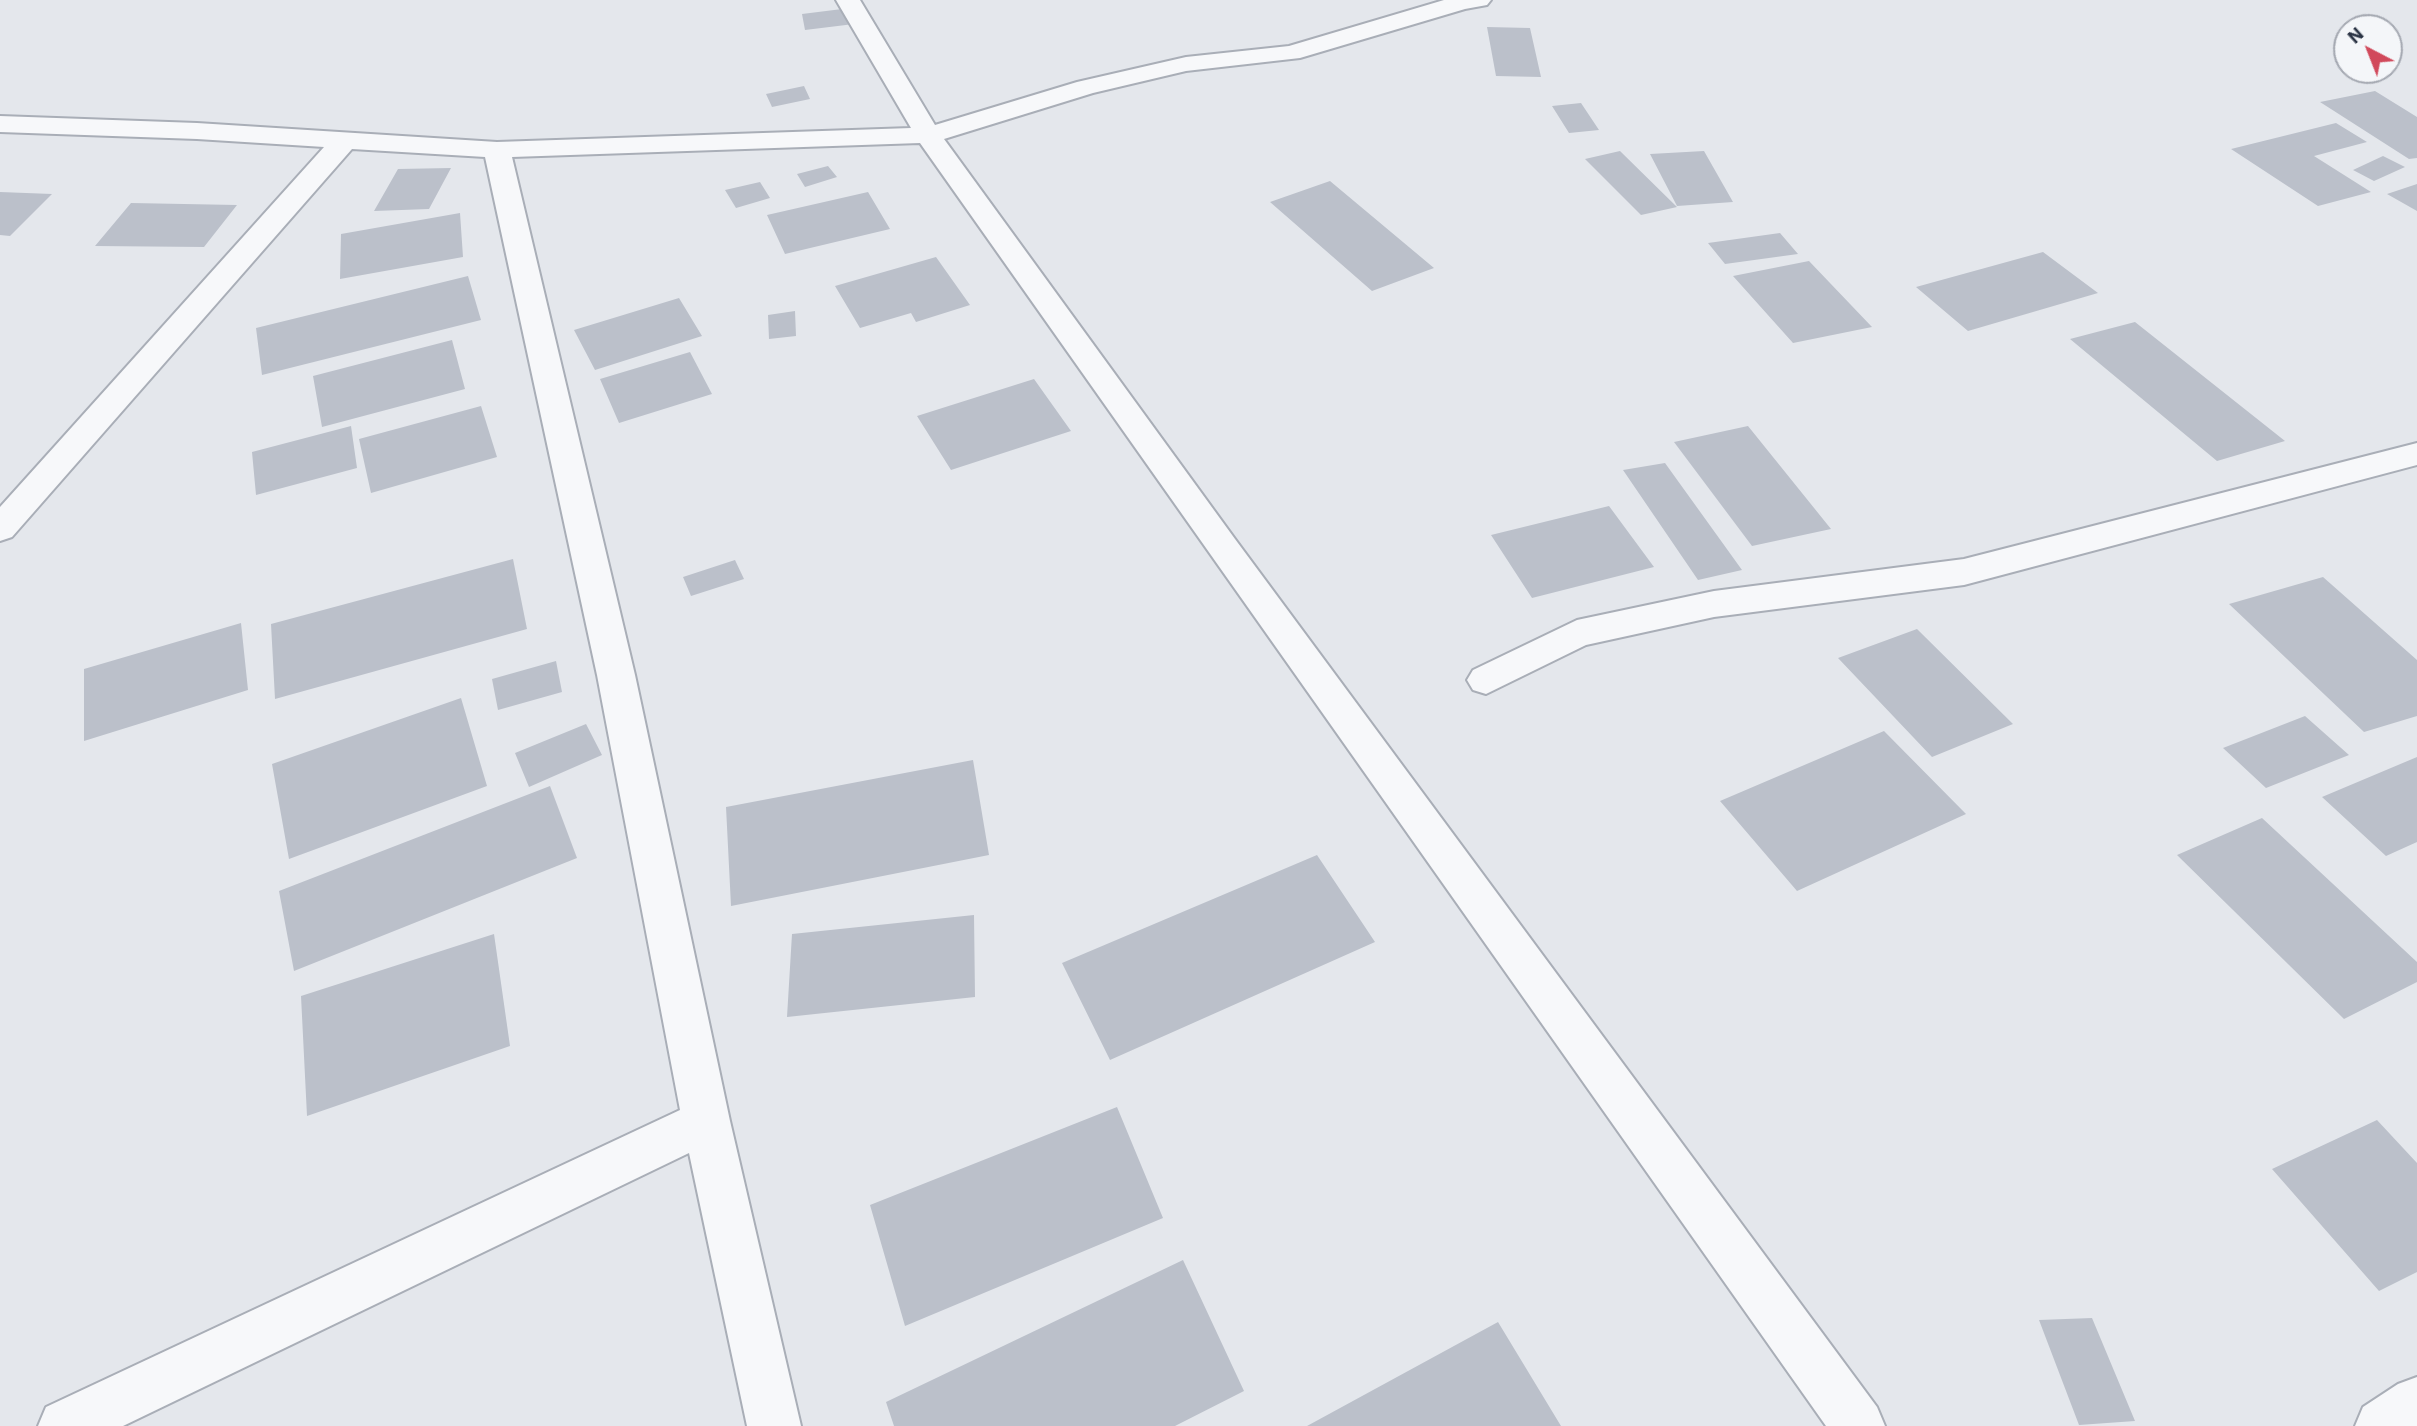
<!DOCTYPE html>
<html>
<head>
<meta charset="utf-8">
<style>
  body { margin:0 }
  #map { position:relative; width:2417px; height:1426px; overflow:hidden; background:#e4e7ec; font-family:"IBM Plex Sans",sans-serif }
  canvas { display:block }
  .north { position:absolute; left:2333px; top:14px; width:70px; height:70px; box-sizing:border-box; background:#f4f6f9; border:2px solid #a4a8b1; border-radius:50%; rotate:318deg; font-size:19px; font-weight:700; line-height:28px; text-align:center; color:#2b3445 }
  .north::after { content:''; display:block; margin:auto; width:24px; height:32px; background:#d1495b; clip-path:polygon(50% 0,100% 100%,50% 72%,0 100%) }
</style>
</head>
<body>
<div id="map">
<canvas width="2417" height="1426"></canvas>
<div class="north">N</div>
</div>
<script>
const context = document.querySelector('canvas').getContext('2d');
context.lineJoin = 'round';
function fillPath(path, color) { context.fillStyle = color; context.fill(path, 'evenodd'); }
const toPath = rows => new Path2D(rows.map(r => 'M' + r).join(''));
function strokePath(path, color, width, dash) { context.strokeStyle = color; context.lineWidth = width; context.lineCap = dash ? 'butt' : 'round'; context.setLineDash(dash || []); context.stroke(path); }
const building = toPath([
  [850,8,854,24,805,30,802,14],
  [1487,27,1530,28,1541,77,1496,76],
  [804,86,810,99,772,107,766,94],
  [2375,91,2417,117,2417,158,2409,159,2320,102],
  [1581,103,1599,130,1569,133,1552,106],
  [2336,123,2367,142,2314,156,2371,192,2318,206,2231,149],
  [1620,151,1677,207,1641,215,1585,159],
  [1704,151,1733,202,1677,206,1650,154],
  [2383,156,2405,167,2374,181,2353,170],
  [828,166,837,177,805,187,797,174],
  [451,168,429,209,374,211,398,169],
  [1330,181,1434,268,1372,291,1270,202],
  [760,182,770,198,736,208,725,190],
  [2417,184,2417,211,2387,194],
  [0,192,52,194,10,236,0,235],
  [868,192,890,229,785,254,767,215],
  [131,203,237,205,204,247,95,246],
  [460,213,463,257,340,279,341,234],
  [1780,233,1798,254,1725,264,1708,243],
  [2043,252,2098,293,1968,331,1916,287],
  [936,257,970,305,916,322,911,313,860,328,835,286],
  [1809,261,1872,327,1793,343,1733,276],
  [468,276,481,320,262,375,256,328],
  [679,298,702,336,595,370,574,330],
  [795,311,796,336,769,339,768,315],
  [2135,322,2285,441,2217,461,2070,339],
  [452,340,465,389,322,427,313,376],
  [690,352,712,394,619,423,600,379],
  [1034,379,1071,431,951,470,917,416],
  [481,406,497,457,371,493,359,439],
  [351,426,357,468,256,495,252,452],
  [1748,426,1831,529,1752,546,1674,442],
  [1665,463,1742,570,1698,580,1623,470],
  [1609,506,1654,567,1532,598,1491,535],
  [513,559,527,629,275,699,271,624],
  [735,560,744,579,691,596,683,577],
  [2323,577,2417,660,2417,716,2364,732,2229,604],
  [241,623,248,690,84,741,84,669],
  [1917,629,2013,724,1932,757,1838,658],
  [556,661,562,692,498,710,492,679],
  [461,698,487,786,289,859,272,764],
  [2305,716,2349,755,2266,788,2223,748],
  [586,724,602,755,529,787,515,753],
  [1884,731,1966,814,1797,891,1720,801],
  [2417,757,2417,842,2386,856,2322,797],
  [973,760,989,855,731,906,726,807],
  [550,786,577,858,294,971,279,891],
  [2262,818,2417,962,2417,982,2344,1019,2177,855],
  [1317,855,1375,942,1110,1060,1062,963],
  [974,915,975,997,787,1017,792,934],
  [494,934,510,1046,307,1116,301,996],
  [1117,1107,1163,1218,905,1326,870,1205],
  [2377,1120,2417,1163,2417,1272,2379,1291,2272,1169],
  [1183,1260,1244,1391,1175,1426,894,1426,886,1402],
  [2092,1318,2135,1421,2079,1425,2039,1320],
  [1498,1322,1561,1426,1307,1426]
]);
const minor = toPath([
  [836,0,860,0,935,125,1077,82,1186,57,1289,46,1444,0,1491,0,1487,5,1465,9,1300,58,1186,71,1093,93,944,139,1235,539,1877,1407,1885,1426,1826,1426,920,143,512,157,635,675,730,1121,801,1426,747,1426,689,1153,123,1426,38,1426,46,1407,680,1110,597,675,485,157,352,149,12,537,0,541,0,507,324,147,197,139,0,132,0,116,197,123,497,142,911,128,836,0],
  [2417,443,2417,465,1964,585,1714,617,1586,645,1486,694,1473,690,1467,680,1473,670,1577,620,1714,591,1964,559,2417,443],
  [2417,1377,2417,1426,2355,1426,2363,1407,2398,1384,2417,1377]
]);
fillPath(building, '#bbc0ca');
strokePath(minor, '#a9aeb7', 4);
fillPath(minor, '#f7f8fa');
</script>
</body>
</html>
